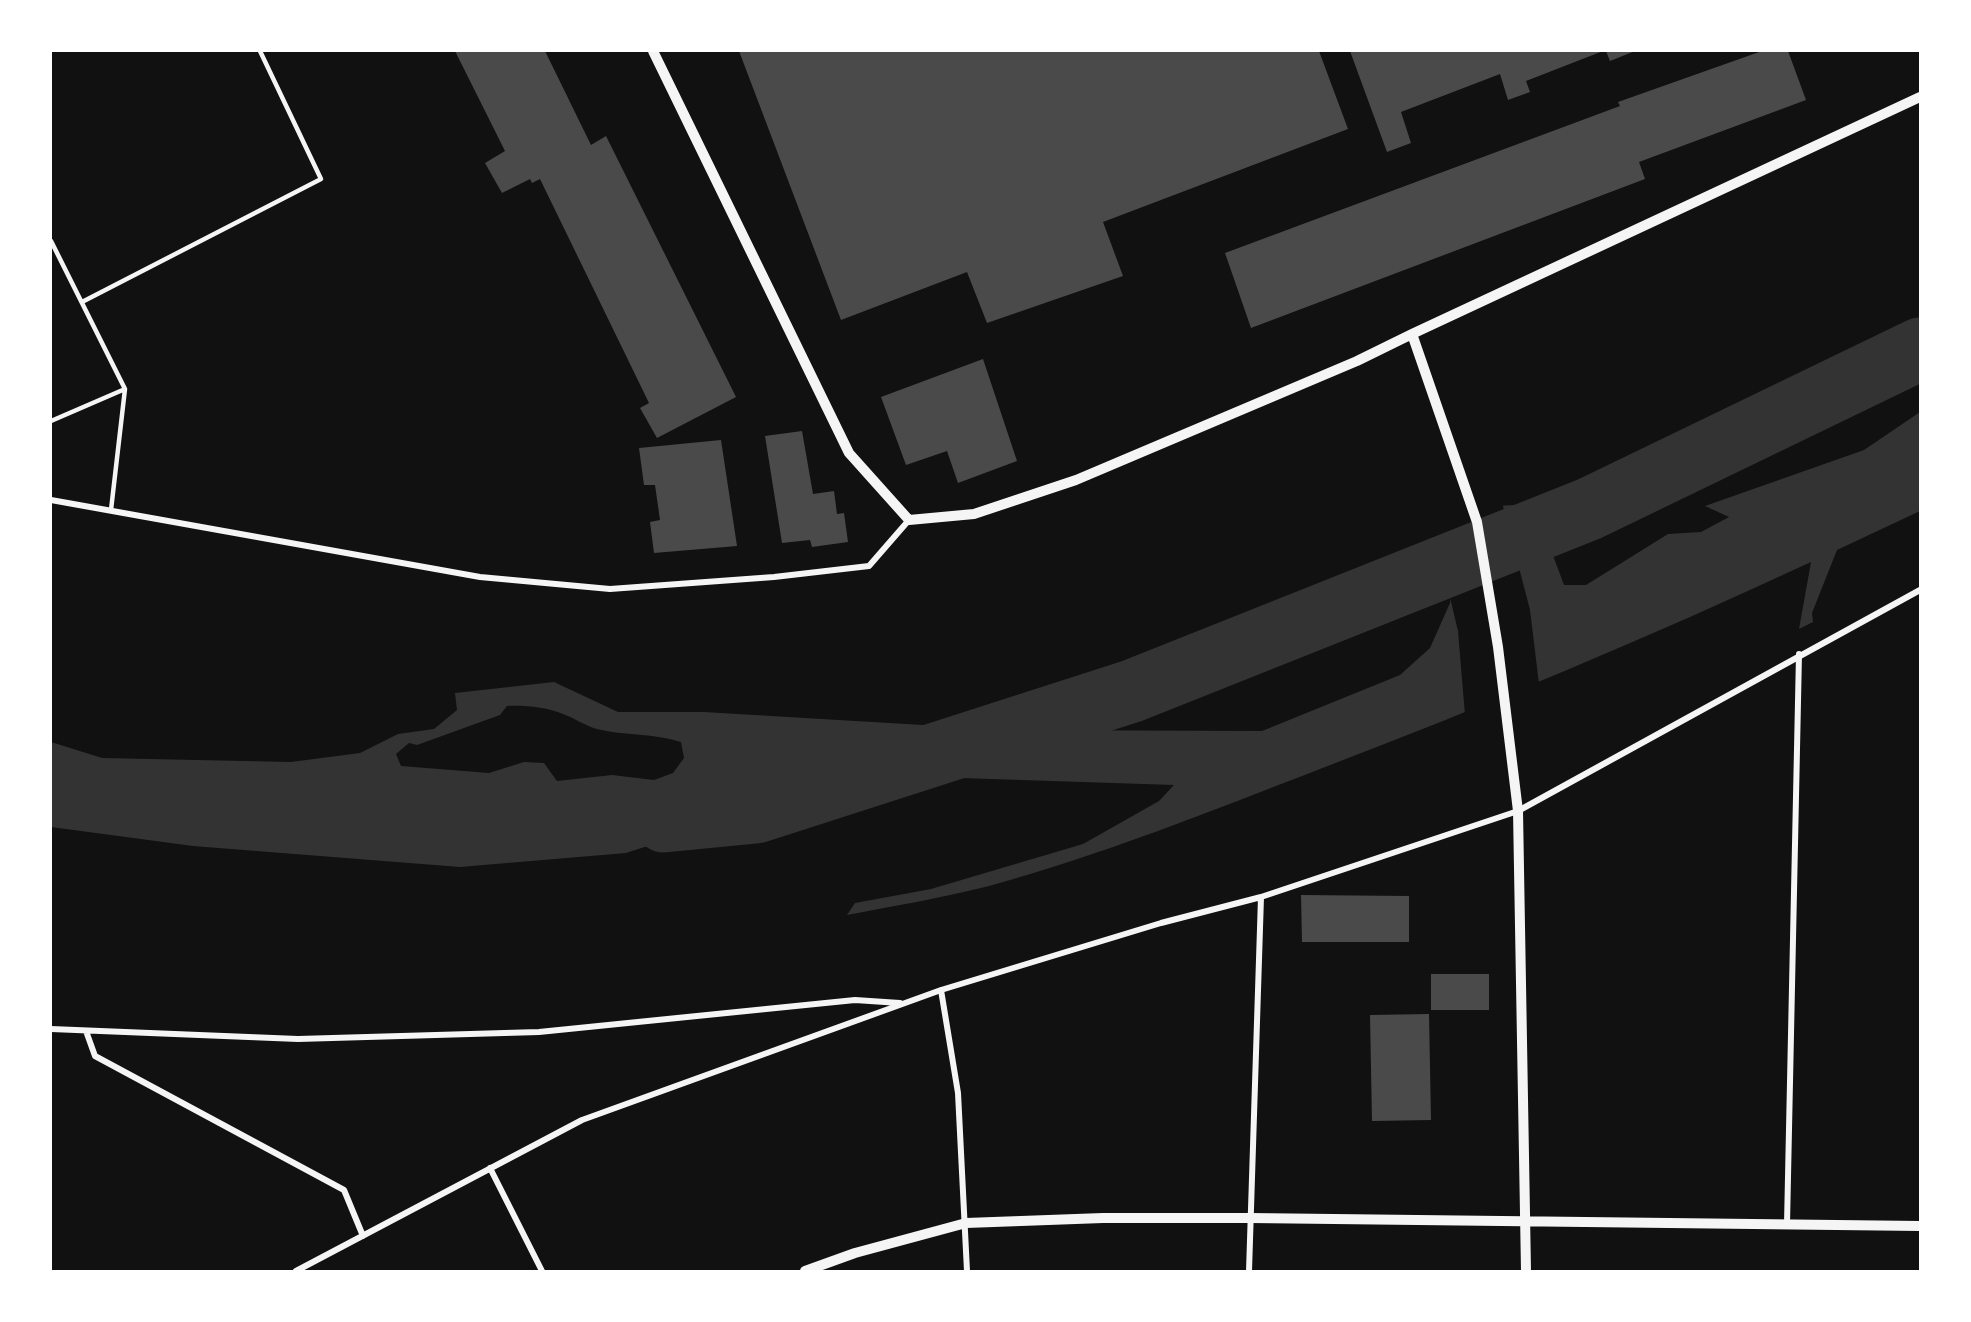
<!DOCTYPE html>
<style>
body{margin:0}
#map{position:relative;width:1971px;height:1322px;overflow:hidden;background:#111;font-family:"IBM Plex Sans",sans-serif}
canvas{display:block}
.frame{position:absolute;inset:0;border:52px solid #fff;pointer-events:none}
</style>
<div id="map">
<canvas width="1971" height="1322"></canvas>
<div class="frame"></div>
</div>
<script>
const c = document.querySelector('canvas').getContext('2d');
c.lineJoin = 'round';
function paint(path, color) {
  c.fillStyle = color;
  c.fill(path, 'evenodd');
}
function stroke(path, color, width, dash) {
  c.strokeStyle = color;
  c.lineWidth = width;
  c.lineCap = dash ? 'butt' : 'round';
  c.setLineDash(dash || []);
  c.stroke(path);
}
const water = new Path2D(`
 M1920 337V374L1840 394 1816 393 1765 397 1763 392Z
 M1920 412V511L1837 550 1812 613 1813 622 1799 629 1811 562C1650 637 1485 706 1320 769 1211 811 1102 855 989 886 942 898 894 906 847 915L855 903 931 889 1083 844 1159 801 1174 785 961 778 871 763 846 782 626 853 460 867 193 846 51 827V742L102 758 291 762 360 753 398 734 434 729 457 710 455 693 554 682 618 712H704L1007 730 1262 731 1400 675 1430 648 1450 603 1455 544 1476 507 1534 504 1564 585H1586L1668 534 1701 532 1729 517 1705 506 1864 450ZM507 706C524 705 547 707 563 714 574 718 586 726 597 729 625 736 654 733 681 742L684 758 673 773 654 780 612 775 557 781 544 763 524 762 489 773 401 766 396 754 409 743 417 745 500 715Z`);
const pier = new Path2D(`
 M1502 502 1530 610 1539 684 1465 715 1458 631 1448 589 1452 543 1458 520 1475 504Z`);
const river = new Path2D(`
 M664 821 756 812 1132 691 1589 509 1920 349`);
const building = new Path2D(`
 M455 51H545L591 145 606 136 736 397 657 438 640 408 649 403 540 179 532 183 530 179 502 193 485 163 505 151Z
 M739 51H1319L1348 129 1103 222 1123 276 987 323 967 272 841 320Z
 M1350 51H1603L1526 81 1530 92 1508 100 1500 74 1401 112 1411 143 1387 152Z
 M1606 51H1635L1610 61Z
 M1762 51H1788L1806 100 1639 162 1645 179 1251 328 1225 253 1620 106 1618 102Z
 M983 359 1017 461 958 483 947 451 906 465 881 397Z
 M802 431 813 494 834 491 837 514 844 513 848 542 812 547 810 540 782 543 765 436Z
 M721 440 737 546 654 553 650 522 660 520 655 485H644L639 448Z
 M1301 895 1409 896V942H1302Z
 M1431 974H1489V1010H1431Z
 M1429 1014 1431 1120 1372 1121 1370 1015Z`);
const service = new Path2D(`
 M51 241 125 389 111 510
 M82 302 321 179 260 51
 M51 421 125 389`);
const minor = new Path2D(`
 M51 500 480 577 610 589 774 577 869 566 909 520
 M941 990 958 1093 967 1271
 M51 1029 298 1039 539 1032 855 1000 900 1003
 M86 1031 95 1056 344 1190 363 1236
 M490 1168 542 1271
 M1787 1224 1799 654
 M296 1271 582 1120 941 990 1161 923 1261 897 1518 811 1920 590
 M1249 1271 1261 897`);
const tertiary = new Path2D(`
 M653 51 849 453 909 520 974 514 1076 480 1357 361 1412 334 1920 97
 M1412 334 1477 522 1498 647 1518 811 1526 1271
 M805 1271 855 1253 966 1223 1103 1218H1250L1920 1226`);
paint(water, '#333');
paint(pier, '#111');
stroke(river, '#333', 63);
paint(building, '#4a4a4a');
stroke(service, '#f5f5f5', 4.5);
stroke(minor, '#f5f5f5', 6);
stroke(tertiary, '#f5f5f5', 10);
</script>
